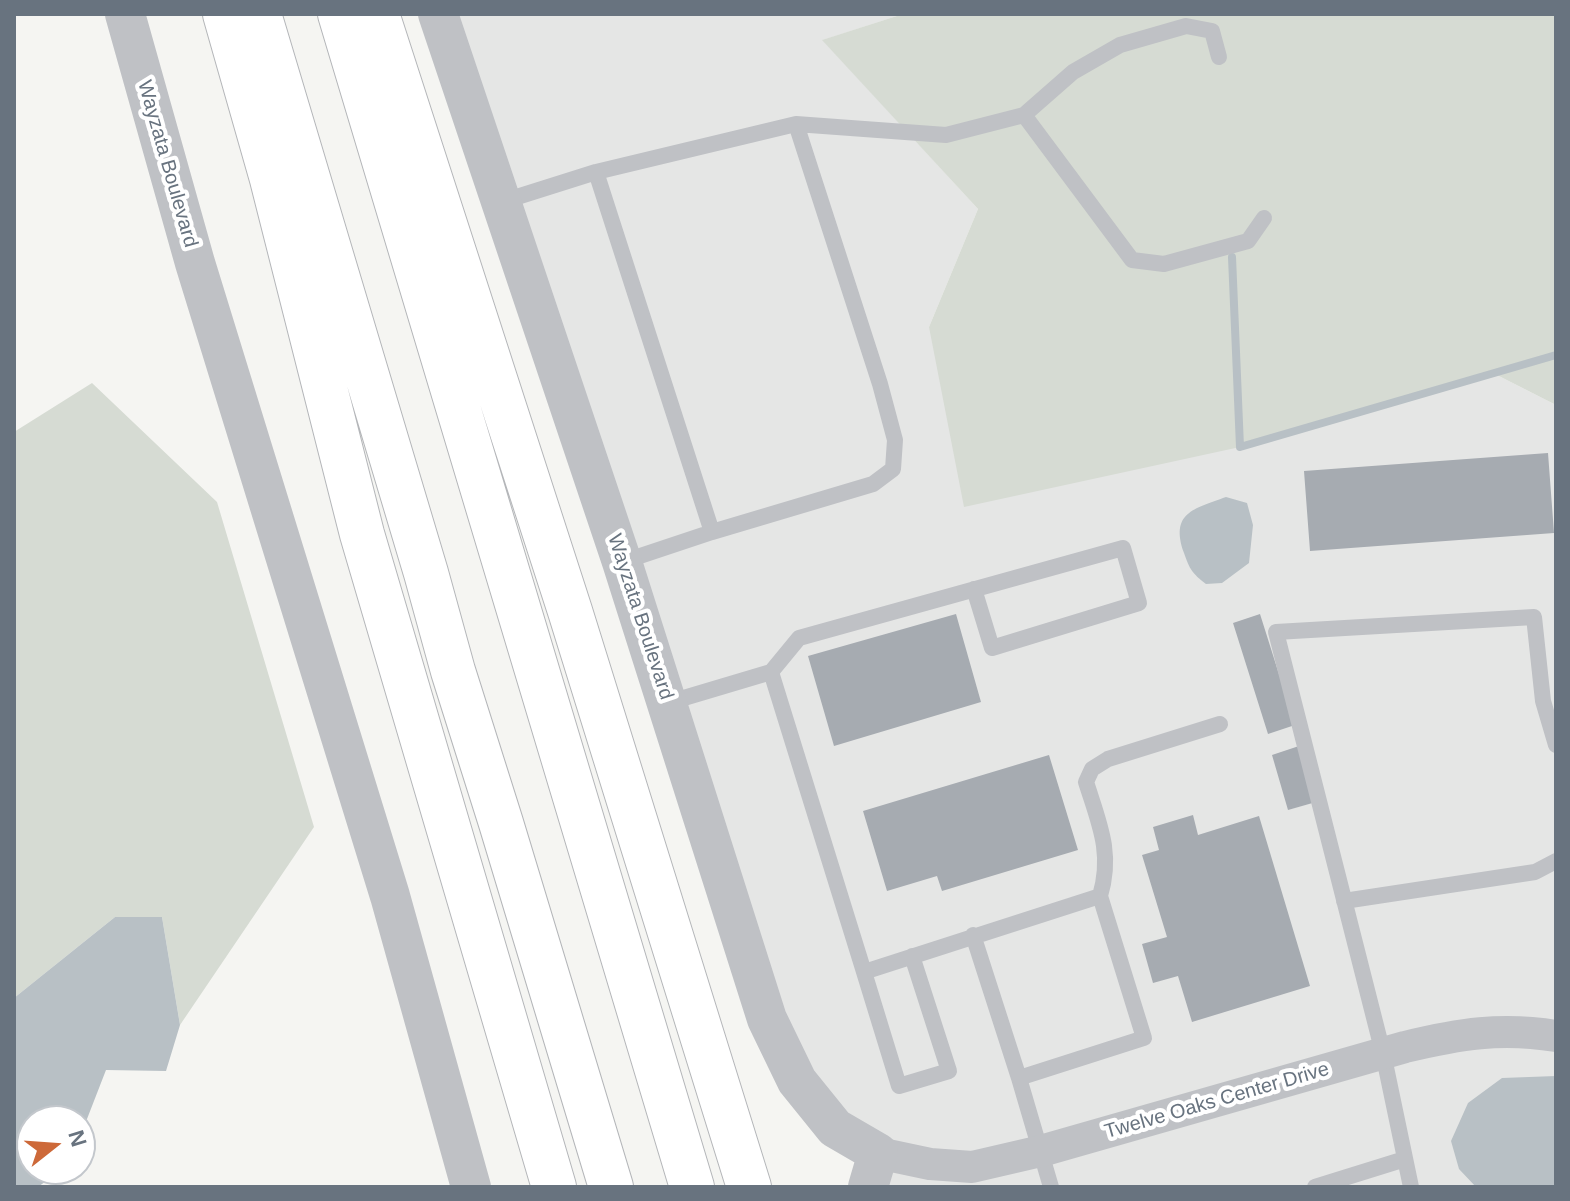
<!DOCTYPE html>
<style>
body{margin:0}
#map{position:relative;width:1570px;height:1201px;overflow:hidden;background:#f5f5f2;font-family:Helvetica,sans-serif}
canvas{display:block}
.frame{position:absolute;inset:0;border:16px solid #68737f;pointer-events:none}
.north{position:absolute;left:16px;top:1105px;width:80px;height:80px;box-sizing:border-box;background:#fff;border:2px solid #c3c7cc;border-radius:50%;rotate:73deg;font-size:22px;font-weight:700;line-height:32px;text-align:center;color:#68737f}
.north::after{content:'';display:block;margin:auto;width:28px;height:36px;background:#cd6939;clip-path:polygon(50% 0,100% 100%,50% 72%,0 100%)}
</style>
<div id="map">
<canvas width="1570" height="1201"></canvas>
<div class="frame"></div>
<div class="north">N</div>
</div>
<script>
const c = document.querySelector('canvas').getContext('2d');
c.lineJoin = 'round';
function paint(path, color) {
  c.fillStyle = color;
  c.fill(path, 'evenodd');
}
function stroke(path, color, width, dash) {
  c.strokeStyle = color;
  c.lineWidth = width;
  c.lineCap = dash ? 'butt' : 'round';
  c.setLineDash(dash || []);
  c.stroke(path);
}
function label(font, color, halo, rows, align = 'center') {
  c.font = font + ' Helvetica,sans-serif';
  c.lineWidth = 8;
  c.setLineDash([]);
  c.textBaseline = 'middle';
  c.strokeStyle = halo;
  c.fillStyle = color;
  for (const [text, x, y, turn = 0] of rows) {
    c.save();
    c.translate(x, y);
    c.rotate((+turn || 0) * Math.PI / 180);
    c.textAlign = isNaN(turn) ? turn : align;
    if (halo) c.strokeText(text, 0, 0);
    c.fillText(text, 0, 0);
    c.restore();
  }
}
const built = new Path2D(`
 M438 14H903L823 40 978 209 929 327 1240 447 1493 373 1556 405V1187H868L878 1153 797 1081Z`);
const green = new Path2D(`
 M903 14H1556V405L1493 373 1240 447 964 507 929 327 978 209 822 40Z
 M92 383 217 502 314 827 180 1025 162 917H115L14 998V432Z`);
const water = new Path2D(`
 M1226 497 1247 503 1253 525 1249 563 1222 583 1206 584C1192 573 1190 570 1184 553 1170 513 1193 509 1226 497Z
 M115 917H162L180 1025 166 1071 106 1070 80 1137V1121H32V1169H62L38 1187H14V998Z
 M1556 1076V1187H1476L1459 1169 1451 1141 1468 1103 1502 1078Z`);
const stream = new Path2D(`
 M1232 257 1240 447 1556 355`);
const building = new Path2D(`
 M1548 453 1554 533 1310 551 1304 471Z
 M956 614 981 702 834 746 808 656Z
 M1260 614 1295 725 1268 734 1233 623Z
 M1299 746 1316 802 1288 810 1272 755Z
 M1049 755 1078 850 942 891 937 876 887 891 863 811Z
 M1193 815 1198 835 1259 816 1310 986 1192 1022 1178 976 1153 983 1142 944 1167 937 1142 855 1159 850 1153 827Z`);
const service = new Path2D(`
 M1024 115 1132 260 1164 264 1248 241 1264 218
 M596 172 712 532 622 562
 M501 202 596 172 796 124 946 135 1024 115 1073 72 1120 45 1186 26 1212 31 1219 57
 M712 532 873 484 893 469 895 440 880 384 796 124
 M771 672 799 638 1123 548 1139 603 992 648 974 589
 M667 703 771 672 864 972 1100 896 1144 1038 1019 1078 1051 1187
 M1100 896C1113 853 1099 823 1086 782L1092 769 1108 759 1220 724
 M1344 901 1535 872 1556 861
 M973 935 1019 1078
 M864 972 899 1086 949 1071 912 956
 M1315 1187 1405 1159
 M1411 1187 1383 1053 1276 632 1534 617 1543 701 1556 745`);
const minor = new Path2D(`
 M878 1153 930 1164 972 1167 1041 1151 1405 1047C1459 1034 1501 1027 1556 1036`);
const tertiary = new Path2D(`
 M125 14 195 263 390 896 471 1187
 M438 14 622 562 767 1019 797 1081 835 1128 878 1153 868 1187`);
const motorway = new Path2D(`
 M225 14 272 179 362 534 554 1187
 M259 14 426 573 453 671 501 823 611 1187
 M340 14 692 1187
 M377 14 570 611 749 1187`);
const streetNames = [
 ["Wayzata Boulevard",167,164,74],
 ["Wayzata Boulevard",640,617,72],
 ["Twelve Oaks Center Drive",1217,1101,-16]
];
paint(built, '#e5e6e5');
paint(green, '#d6dbd3');
paint(water, '#b8c0c5');
stroke(stream, '#b8c0c5', 8);
paint(building, '#a6abb1');
stroke(motorway, '#b4b6b9', 46);
stroke(service, '#bfc1c5', 16);
stroke(minor, '#bfc1c5', 32);
stroke(tertiary, '#bfc1c5', 40);
stroke(motorway, '#fff', 44);
label('20px', '#68737f', '#fff', streetNames);
</script>
